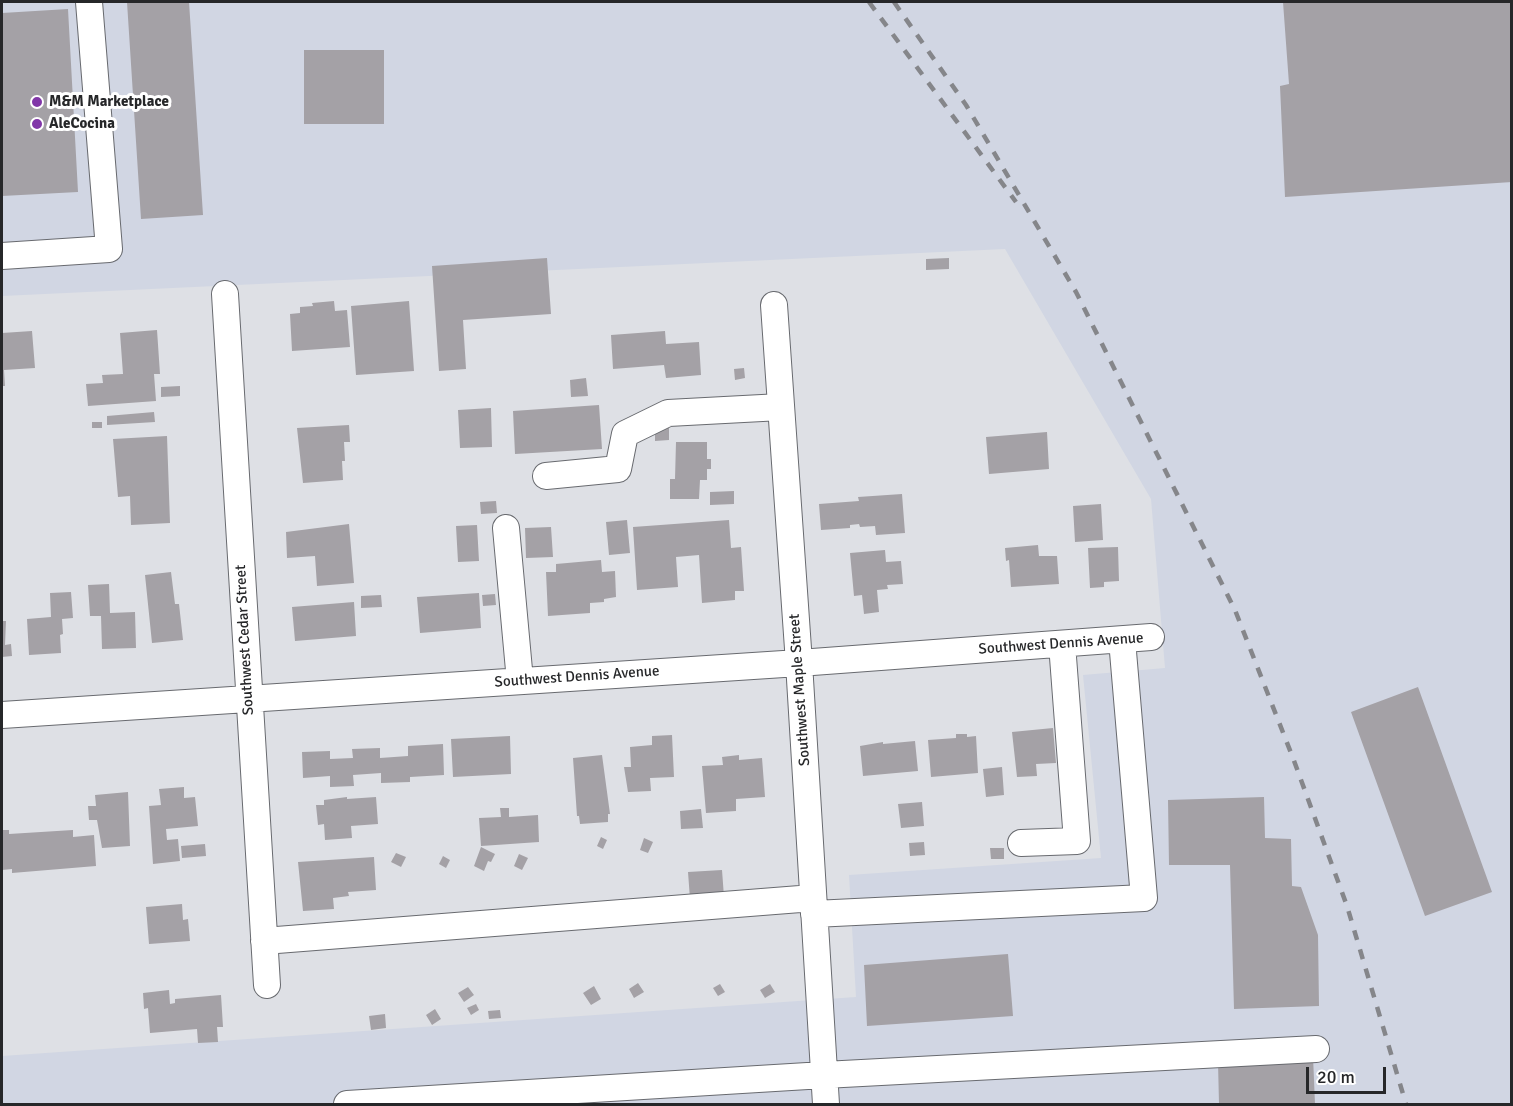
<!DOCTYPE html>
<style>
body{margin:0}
#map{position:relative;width:1513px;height:1106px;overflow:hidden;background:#dee0e5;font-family:Signika,sans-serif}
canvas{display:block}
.frame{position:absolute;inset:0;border:3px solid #262729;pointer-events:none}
.scale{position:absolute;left:1306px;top:1067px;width:80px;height:27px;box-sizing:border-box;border:3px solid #262729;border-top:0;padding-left:8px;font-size:18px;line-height:21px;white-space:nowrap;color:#262729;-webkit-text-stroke:4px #fff;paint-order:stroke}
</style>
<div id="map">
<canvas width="1513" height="1106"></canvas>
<div class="frame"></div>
<div class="scale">20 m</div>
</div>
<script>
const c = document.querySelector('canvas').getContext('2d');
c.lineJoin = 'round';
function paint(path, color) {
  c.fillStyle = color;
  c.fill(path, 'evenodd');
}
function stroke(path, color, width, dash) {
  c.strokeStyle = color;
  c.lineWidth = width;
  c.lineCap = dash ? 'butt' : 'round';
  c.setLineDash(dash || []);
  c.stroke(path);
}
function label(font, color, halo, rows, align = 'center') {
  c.font = font + ' Signika,sans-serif';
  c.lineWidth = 6;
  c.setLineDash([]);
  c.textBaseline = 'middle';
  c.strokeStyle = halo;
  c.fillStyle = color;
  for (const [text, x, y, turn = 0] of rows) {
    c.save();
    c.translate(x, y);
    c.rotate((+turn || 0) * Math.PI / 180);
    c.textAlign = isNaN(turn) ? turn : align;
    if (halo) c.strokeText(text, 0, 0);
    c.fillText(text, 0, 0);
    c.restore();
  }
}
const built = new Path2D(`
 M2 2H1511V1104H2V1056L856 997 849 875 1101 858 1083 675 1165 668 1151 499 1005 249 2 296Z`);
const building = new Path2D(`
 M127 2H189L203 215 141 219Z
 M1283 2H1512V182L1285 197 1280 86 1289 84Z
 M68 9 78 192 2 196V13Z
 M304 50H384V124H304Z
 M547 258 551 314 463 320 466 369 439 371 432 266Z
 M949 258V269L926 270V259Z
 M334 301 335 311 347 310 350 347 292 351 290 314 300 313V307L313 306 312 303Z
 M409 301 414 371 356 375 351 306Z
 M157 330 160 374H154L156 401 88 406 86 384 103 383 102 375 123 374 120 333Z
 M32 331 35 368 4 370 5 386H2V333Z
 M665 331 666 344 699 342 701 375 666 378 664 365 613 369 611 335Z
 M744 368 745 378 735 380 734 369Z
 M586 378 588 396 571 397 570 380Z
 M180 386V396L161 397V387Z
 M599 405 602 449 515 454 513 411Z
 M491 408 492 447 460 448 458 410Z
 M154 412 155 422 107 425V416Z
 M92 422H102V428H92Z
 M349 425 350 442H344L345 461H342L343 480 303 483 297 428Z
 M655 428H669V440L655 441Z
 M1047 432 1049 469 989 474 986 437Z
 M167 436 170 523 131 525 130 496 118 497 113 439Z
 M676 442H707V459H711V469H707V480H700L699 499H670V479H675Z
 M734 491V504L710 505V492Z
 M902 494 905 533 876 535 875 526 860 527 859 524 850 525V528L821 530 819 504 859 501 858 497Z
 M496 501 497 513 481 514 480 502Z
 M1101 504 1103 540 1075 542 1073 506Z
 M627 520 630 553 609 555 606 522Z
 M729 520 731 548 741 547 744 591H735V600L702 603 699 555 676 557 678 587 637 590 633 527Z
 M349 524 354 583 317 586 315 556 287 558 286 532Z
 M477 525 479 561 458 562 456 526Z
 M551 527 553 557 526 558 525 528Z
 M1038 545 1039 556H1057L1059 584 1011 587 1009 560 1006 561 1005 548Z
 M1118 547 1119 581 1104 582V587L1090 588 1088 548Z
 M885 550 886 562 901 561 903 584 887 585 888 589 877 590 879 612 864 614 862 595 854 596 850 553Z
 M601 560 602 572 615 571 616 597 604 599V602L590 603V613L548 616 546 572H556V564Z
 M171 572 175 604H179L183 640 152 643 145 575Z
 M109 584 110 613 135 612 136 648 102 649 101 616H90L88 585Z
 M71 592 73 618 62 619 63 634 60 635 61 653 29 655 27 619 51 617 50 593Z
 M479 593 481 628 420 633 417 597Z
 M495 594 496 605 483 606 482 595Z
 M381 595 382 607 361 608V596Z
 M354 602 356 636 295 641 292 607Z
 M2 621H6L5 645 11 644 12 656 2 657Z
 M1418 687 1492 892 1425 916 1351 712Z
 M1053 728 1056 763 1036 764 1037 776 1017 777 1012 732Z
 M956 734H967V737L976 736 978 773 931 777 928 740 956 738Z
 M672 735 674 777 650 778 651 791 628 792 624 767H631L630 747 652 745V736Z
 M510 736 511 774 453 777 451 739Z
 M915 741 918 771 863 776 860 746 883 742V744Z
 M443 744 444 775 410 777V782L381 783V773L353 775 354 786 330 787V776L303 778 302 752 330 751V759L353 758 352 749 380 748V758L408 756V746Z
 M602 755 610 814H608V822L580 824 579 816H577L573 758Z
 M739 755V760L762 758 765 797 736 799V811L706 813 702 766 723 765 722 757Z
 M1002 767 1004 795 986 797 983 769Z
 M184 787V798L195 797 198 826 166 829 167 840 178 839 180 861 153 864 149 806 161 805 159 789Z
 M128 792 130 846 102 848 97 820H89L88 806H96L95 795Z
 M347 797V799L376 797 378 824 351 826 352 838 325 840 324 824 318 825 316 805H324V800Z
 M1264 797 1265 838 1291 839 1292 886 1301 887 1318 935 1319 1006 1234 1009 1230 865H1169L1168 800Z
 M922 802 924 826 901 828 898 804Z
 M500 808H509V817L538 815 539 842 481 846 479 818 501 817Z
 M701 809 703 828 681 829 680 811Z
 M2 830H9V834L73 830V837L94 835 96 866 12 873V869L2 870Z
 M601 837 607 840 603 849 597 846Z
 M644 838 653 842 648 853 640 850Z
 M924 842 925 855 910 856 909 843Z
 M205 844 206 856 182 858 181 846Z
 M481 847 495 854 491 862 488 861 484 871 474 866Z
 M990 848H1004V859H991Z
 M396 853 406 857 401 867 391 862Z
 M519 854 528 858 522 870 514 866Z
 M443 856 450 860 446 868 439 864Z
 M374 857 376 890 348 892 349 896 333 898 334 909 303 911 298 862Z
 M722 870 724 897 690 899 688 872Z
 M182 904 183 920 188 919 190 941 149 944 146 907Z
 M1008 954 1013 1016 867 1026 864 965Z
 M638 983 644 992 634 998 629 989Z
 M720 984 725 992 718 996 713 988Z
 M770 984 775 992 765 998 760 990Z
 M594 986 601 999 591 1005 583 993Z
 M468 987 474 995 464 1002 458 993Z
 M169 990 170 1004 175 1003V999L221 995 223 1027H217L218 1042 198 1043 197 1029 150 1033 148 1008 144 1009 143 993Z
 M476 1004 479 1010 471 1015 467 1008Z
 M435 1009 441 1019 432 1025 426 1015Z
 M500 1010 501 1018 489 1019 488 1011Z
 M385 1014 386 1028 371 1030 369 1016Z
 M1313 1056 1315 1104H1219L1218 1062Z`);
const minor = new Path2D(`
 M2 256 109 249 89 2
 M225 294 267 985
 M774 305 799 663 826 1104
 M546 476 618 469 625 434 668 413 781 407
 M506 528 520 681
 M2 715 799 663 1151 637
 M1021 843 1077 841 1062 644
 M814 914 1144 898 1122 640
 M264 941 813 898
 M347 1104 824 1075 1316 1049`);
const rail = new Path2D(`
 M869 2 1016 202
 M894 2 966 105 1076 292 1235 610 1293 758 1347 906 1406 1104`);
const markers = [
 [37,102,6,"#8136a8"],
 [37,124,6,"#8136a8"]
];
const poiNames = [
 ["M&M Marketplace",49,102],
 ["AleCocina",49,124]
];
const streetNames = [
 ["Southwest Cedar Street",245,640,-93],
 ["Southwest Dennis Avenue",1061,644,-4],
 ["Southwest Dennis Avenue",577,677,-4],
 ["Southwest Maple Street",800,690,-94]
];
paint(built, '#d1d6e3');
paint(building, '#a4a1a6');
stroke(minor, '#686a6f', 28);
stroke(minor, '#fff', 26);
stroke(rail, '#85868a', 4.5, [10, 10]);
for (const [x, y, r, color] of markers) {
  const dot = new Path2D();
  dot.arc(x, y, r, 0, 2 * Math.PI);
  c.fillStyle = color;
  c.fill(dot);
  stroke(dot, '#fff', 2);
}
label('bold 15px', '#262729', '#fff', poiNames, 'left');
label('15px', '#262729', '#fff', streetNames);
</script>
